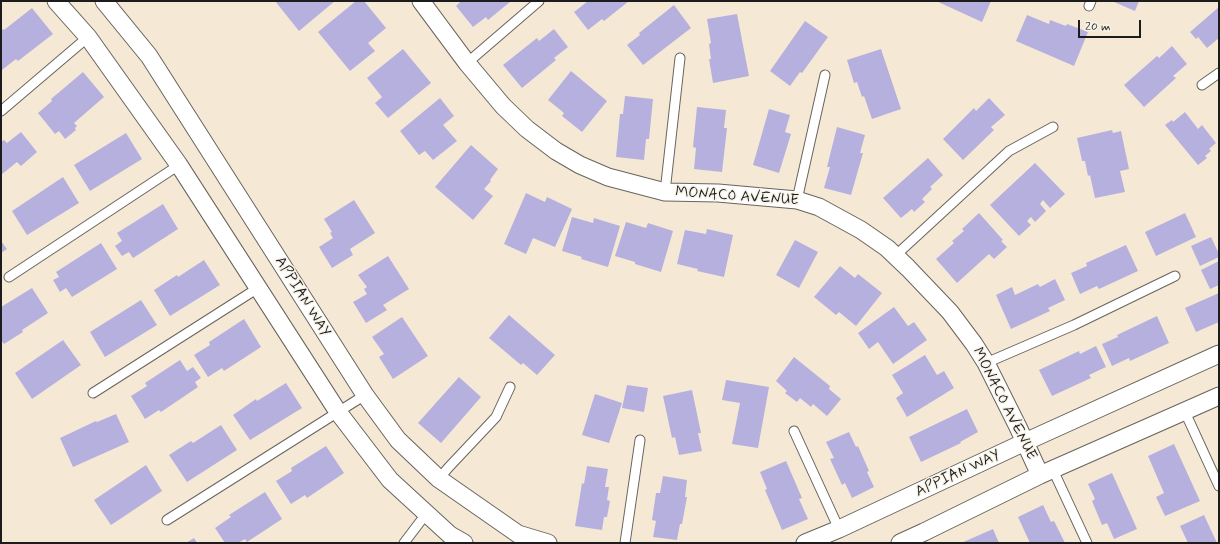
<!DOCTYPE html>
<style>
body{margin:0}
#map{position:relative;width:1220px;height:544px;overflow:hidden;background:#f5e9d5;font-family:Mynerve,sans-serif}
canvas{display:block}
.frame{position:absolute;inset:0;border:2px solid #1c1c1c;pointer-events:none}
.scale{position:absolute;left:1078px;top:20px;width:63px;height:18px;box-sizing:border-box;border:2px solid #1c1c1c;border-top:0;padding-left:5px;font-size:12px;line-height:14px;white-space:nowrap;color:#1c1c1c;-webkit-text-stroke:3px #f7f3e8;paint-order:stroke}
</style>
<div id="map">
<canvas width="1220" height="544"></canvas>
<div class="frame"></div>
<div class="scale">20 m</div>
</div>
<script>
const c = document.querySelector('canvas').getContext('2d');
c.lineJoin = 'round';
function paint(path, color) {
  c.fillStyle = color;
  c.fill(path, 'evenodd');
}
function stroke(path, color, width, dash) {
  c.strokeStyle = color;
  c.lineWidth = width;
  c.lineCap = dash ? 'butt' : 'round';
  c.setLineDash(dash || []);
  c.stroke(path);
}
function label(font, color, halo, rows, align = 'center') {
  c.font = font + ' Mynerve,sans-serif';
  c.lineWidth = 3;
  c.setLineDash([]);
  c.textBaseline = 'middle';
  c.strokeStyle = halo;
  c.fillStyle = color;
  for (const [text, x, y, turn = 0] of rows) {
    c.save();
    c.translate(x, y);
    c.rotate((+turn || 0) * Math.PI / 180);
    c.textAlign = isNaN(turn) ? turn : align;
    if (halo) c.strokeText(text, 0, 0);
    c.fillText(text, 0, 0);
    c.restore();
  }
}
const building = new Path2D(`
 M275 1H335L299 31Z
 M356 1H364L386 28 368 43 375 51 350 71 318 32Z
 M461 1H508L510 2 488 20 486 17 473 27 456 6Z
 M588 1H629L604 21 602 19 588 30 574 12Z
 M936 1H991L982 22Z
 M1114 1H1139L1135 11 1114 2Z
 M674 5 691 28 643 65 627 45 640 35 639 33Z
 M1219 7V38L1207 48 1198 37 1196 39 1190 32Z
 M32 8 53 34 18 61 16 59 2 70 1 69V31L3 29 4 30Z
 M737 14 749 76 713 83 709 59H711L709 44 711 43 707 19Z
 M1027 15 1049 24 1050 20 1066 26 1067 24 1088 32 1074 66 1016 41Z
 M805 21 828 37 802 73 800 72 790 86 770 71Z
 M554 29 568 47 554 58 556 60 522 88 503 65 537 38 539 41Z
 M1172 46 1187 64 1173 76 1176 78 1144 107 1124 85 1157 56 1159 58Z
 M403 49 431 83 388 118 375 103 382 97 367 78Z
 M881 49 901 109 872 119 864 96 862 97 857 82 854 83 847 60Z
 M571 71 607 101 582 132 562 116 564 113 548 100Z
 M83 72 104 97 74 123 77 126 75 128 76 130 65 139 59 131 55 134 38 113 52 101 51 99Z
 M625 96 653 99 649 139H646L644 160 616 157 620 114H623Z
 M440 98 454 116 443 125 457 141 433 160 425 151 419 155 400 131Z
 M989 98 1005 115 991 127 994 130 963 160 943 139 974 108 976 111Z
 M697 107 726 110 724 128H727L722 172 694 169 696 148 693 147Z
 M769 109 790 115 785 132 791 134 779 173 753 165Z
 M1185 112 1198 129 1202 125 1216 143 1209 149 1211 151 1205 156 1207 158 1198 165 1165 125 1172 120 1173 122Z
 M837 127 865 135 860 153H863L851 195 824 188 830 167H827Z
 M1112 130 1113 133 1121 131 1129 169 1120 171 1125 192 1095 198 1090 175 1088 176 1085 161H1082L1077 138Z
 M21 132 37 152 21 166 17 162 1 175V142L4 140 7 143Z
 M126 133 142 159 90 191 74 165Z
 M471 145 498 169 490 180 491 181 484 189 493 196 473 220 435 187Z
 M928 158 943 175 930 187 932 189 922 199 925 202 914 212 912 209 901 218 883 198Z
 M1035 163 1065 194 1050 208 1043 200 1040 204 1046 211 1035 222 1031 217 1027 221 1031 225 1019 236 990 205Z
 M63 177 79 203 27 235 12 211Z
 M526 193 545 202 547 197 572 209 555 247 533 238 526 254 504 244Z
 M354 200 375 233 350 249 353 255 332 268 319 247 333 238 330 233 332 232 324 219Z
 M163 204 178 229 133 258 129 252 122 256 115 246 122 241 117 233Z
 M979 213 1003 240 1001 241 1007 247 994 259 989 254 957 283 936 259 954 243 952 241 964 231 962 229Z
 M1185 213 1196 237 1156 256 1145 232Z
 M572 217 593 223 594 218 620 226 608 267 581 259 582 257 562 251Z
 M626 222 646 228 648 223 673 231 661 272 635 264V262L615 256Z
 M707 229 733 235 724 277 697 271 698 269 677 264 685 230 706 234Z
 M1211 237 1219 254V257L1200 266 1191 246Z
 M795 240 818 252 799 288 776 275Z
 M1 241 7 249 1 253Z
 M101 243 117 269 72 297 66 288 60 292 53 280 59 277 56 272Z
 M1126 245 1138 271 1099 289 1097 286 1080 294 1071 273 1087 266 1086 263Z
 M388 256 409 289 383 305 387 310 366 323 353 302 367 294 364 289 367 287 358 275Z
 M204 260 220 285 170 316 154 290 177 275 178 277Z
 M1219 261V285L1210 289 1201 270Z
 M840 266 855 278 858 274 882 293 856 326 839 312 836 315 814 297Z
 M1055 279 1065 300 1048 308 1050 311 1011 329 996 295 1012 287 1015 295 1038 284 1040 287Z
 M32 288 48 313 22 330 23 332 4 344 1 340V307Z
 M1219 293V322L1196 332 1185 308Z
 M141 300 157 325 105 357 90 332Z
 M894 307 908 326 914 322 927 340 893 364 878 342 869 349 858 333Z
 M509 315 555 355 537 375 523 363 521 365 489 338Z
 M1157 316 1169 343 1130 361 1129 358 1112 366 1102 344 1118 337 1117 335Z
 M402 317 428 356 393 379 379 357 384 354 372 337Z
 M244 319 261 347 224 371 222 368 208 377 194 355 210 345 209 342Z
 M63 340 81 365 32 399 15 373Z
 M1096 346 1106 367 1089 375 1091 378 1052 396 1039 370 1079 351 1080 354Z
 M925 355 937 375 944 371 954 388 907 417 896 398 903 393 892 375Z
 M794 357 830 386 829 389 841 399 827 416 813 404 811 407 800 398 797 402 785 393 787 391 776 381Z
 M180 360 187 371 193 367 201 378 195 382 198 387 161 412 159 410 145 419 131 396 147 386 145 383Z
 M459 377 481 397 441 443 418 423Z
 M726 380 769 387 758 448 732 444 740 403 722 400Z
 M286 383 302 408 250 440 233 415 256 399 257 401Z
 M627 385 648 388 644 412 622 408Z
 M692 390 701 433H698L702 451 679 455 675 437 672 438 663 396Z
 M595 394 622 403 609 443 582 435Z
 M967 409 978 432 960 442 961 443 921 462 909 437Z
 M116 414 129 442 73 467 60 438 96 421 97 422Z
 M221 425 237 450 187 482 169 455 191 441 193 443Z
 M849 432 856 447 858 446 869 471 867 472 874 487 852 498 845 483 842 485 830 459 834 458 826 442Z
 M1174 444 1200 501 1165 516 1156 497 1164 493 1148 456Z
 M326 446 344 473 307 498 305 495 291 504 276 481 292 471 291 468Z
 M786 461 802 498 799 499 808 519 782 530 765 490 767 489 760 472Z
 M146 465 162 491 111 525 94 500Z
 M587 466 608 469 605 487H609L607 500 610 501 607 517H604L602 530 575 526 582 483 584 484Z
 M1112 473 1137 529 1114 539 1107 523 1102 525 1092 501 1095 499 1088 484Z
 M663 476 687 480 685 497H687L682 524H680L677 540 653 537 656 521 652 520 656 493H660Z
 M265 492 282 519 247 542 245 539 238 543H225L215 528 231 517 229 515Z
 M1043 505 1051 522 1054 521 1065 543H1030L1018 517Z
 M1204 515 1217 543H1188L1180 526Z
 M993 529 999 543H961Z
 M194 538 197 543H186Z`);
const service = new Path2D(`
 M1089 6 1091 1
 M467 63 539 1
 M1202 85 1219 73
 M1 111 88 37
 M665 192 680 58
 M797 200 825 75
 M895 256 1009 151 1053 127
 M9 277 179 165
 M986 363 1074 325 1175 276
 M93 393 258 288
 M1185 412 1219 486
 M794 431 839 529
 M1053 470 1087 543
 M439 479 448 468 496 417 510 387
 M167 520 365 395
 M404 543 426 514
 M625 543 640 440`);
const minor = new Path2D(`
 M56 1 88 37 179 165 338 412 390 480 450 535 464 543
 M104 1 149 56 365 395 398 440 439 479 518 534 548 543
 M421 1 467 63 503 106 527 129 556 151 580 165 608 177 665 192 718 193 797 200 819 207 861 230 887 248 908 268 950 312 974 344 986 363 1018 427 1040 475
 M805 543 839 529 1025 442 1219 354
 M900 543 924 532 1040 475 1219 396`);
const streetNames = [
 ["MONACO AVENUE",737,197,4],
 ["APPIAN WAY",302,297,58],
 ["MONACO AVENUE",1004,404,63],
 ["APPIAN WAY",958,474,-25]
];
paint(building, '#b6b0de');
stroke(service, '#68645d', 11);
stroke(minor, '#68645d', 19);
stroke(service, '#fff', 9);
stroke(minor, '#fff', 17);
label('15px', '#1c1c1c', '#f7f3e8', streetNames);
</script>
